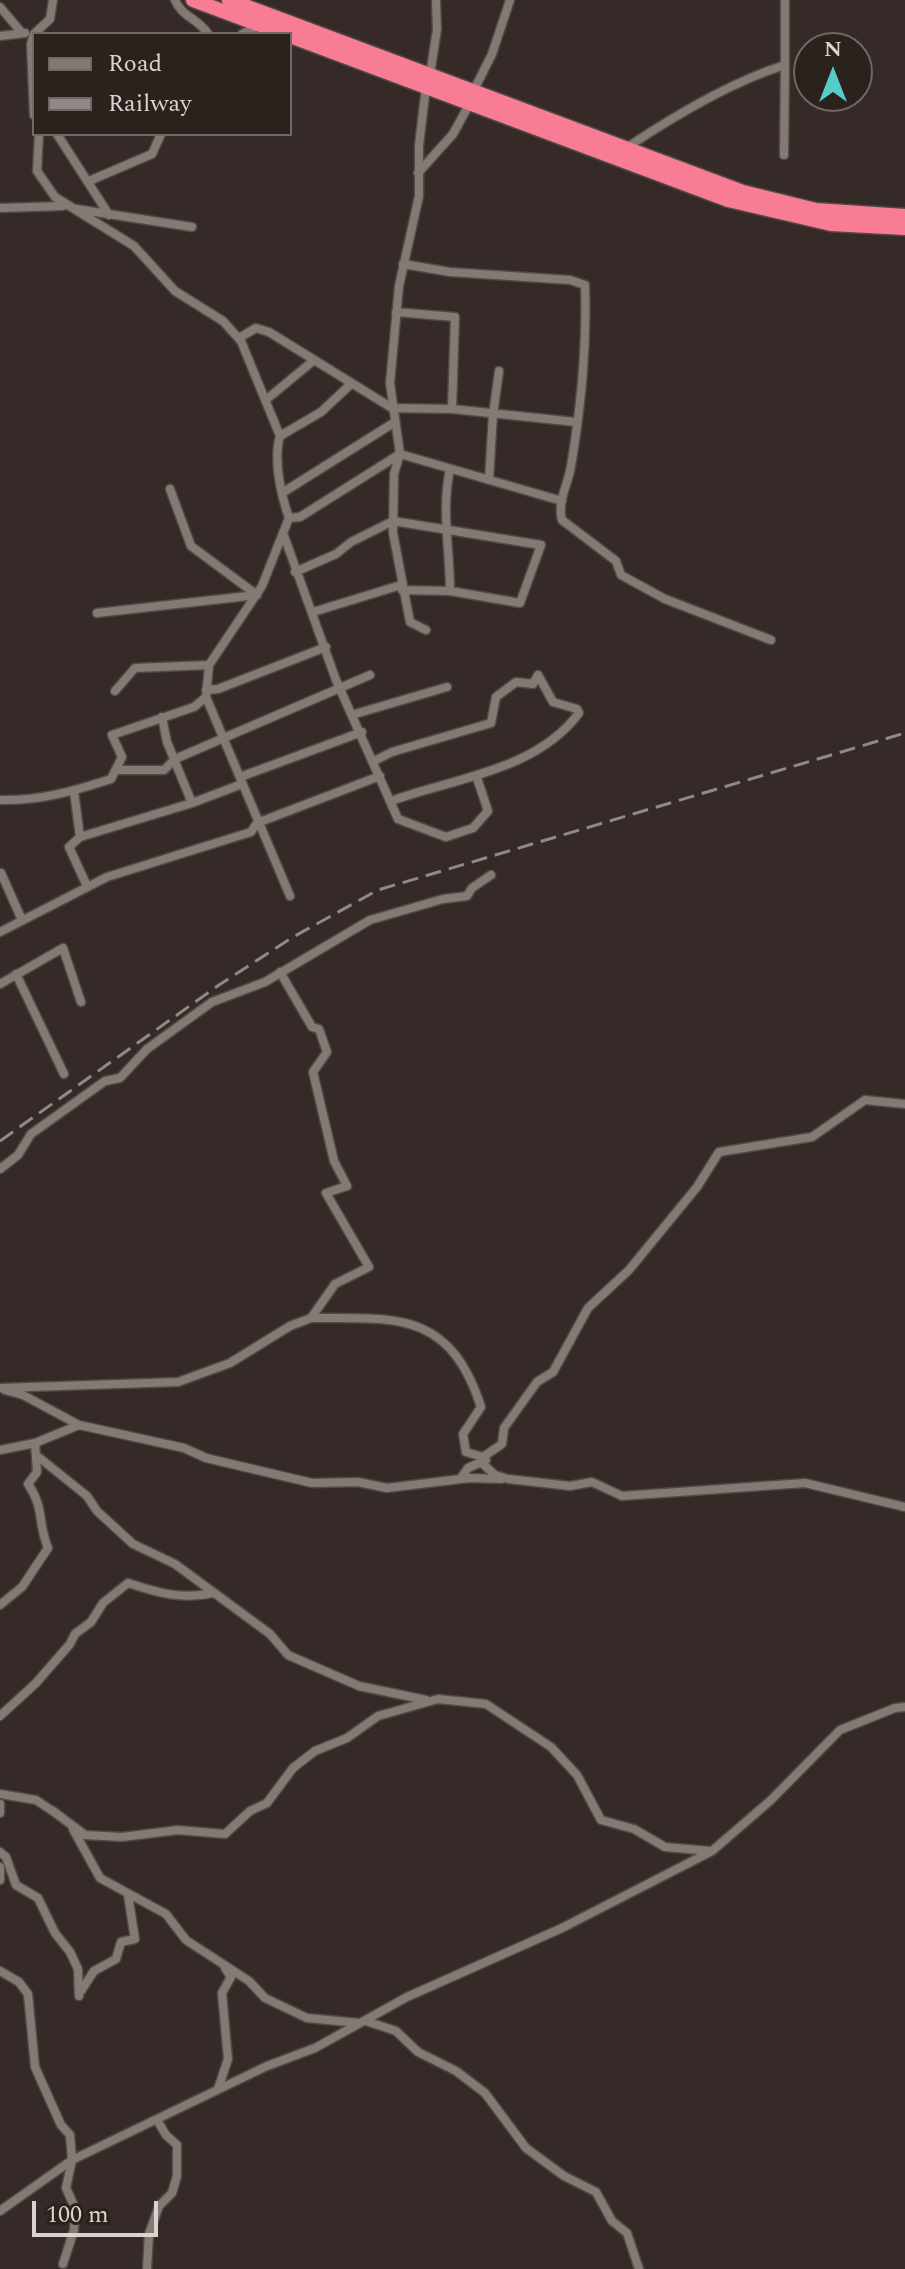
<!DOCTYPE html>
<style>
body{margin:0}
#map{position:relative;width:905px;height:2269px;overflow:hidden;background:#352a27;font-family:Spectral,serif}
canvas{display:block}
.legend{position:absolute;left:32px;top:32px;width:260px;height:104px;box-sizing:border-box;background:#2b211d;border:2px solid #716865;margin:0;padding:10px 14px;list-style:none;font-size:24px;color:#dad3d0}
.legend li{display:flex;align-items:center;gap:16px;height:40px}
.legend b{width:40px;border:2px solid #716865}
.north{position:absolute;left:793px;top:32px;width:80px;height:80px;box-sizing:border-box;background:#2b211d;border:2px solid #716865;border-radius:50%;rotate:0deg;font-size:22px;font-weight:700;line-height:32px;text-align:center;color:#dad3d0}
.north::after{content:'';display:block;margin:auto;width:28px;height:36px;background:#54cdc8;clip-path:polygon(50% 0,100% 100%,50% 72%,0 100%)}
.scale{position:absolute;left:32px;top:2201px;width:126px;height:36px;box-sizing:border-box;border:4px solid #dad3d0;border-top:0;padding-left:10px;font-size:24px;line-height:28px;white-space:nowrap;color:#dad3d0;-webkit-text-stroke:6px #2b211d;paint-order:stroke}
</style>
<div id="map">
<canvas width="905" height="2269"></canvas>
<ul class="legend">
<li><b style="height:10px;background:#857974"></b>Road</li>
<li><b style="height:10px;background:#928986"></b>Railway</li>
</ul>
<div class="north">N</div>
<div class="scale">100 m</div>
</div>
<script>
const c = document.querySelector('canvas').getContext('2d');
c.lineJoin = 'round';
function stroke(path, color, width, dash) {
  c.strokeStyle = color;
  c.lineWidth = width;
  c.lineCap = dash ? 'butt' : 'round';
  c.setLineDash(dash || []);
  c.stroke(path);
}
const street = new Path2D(`
 M175 0C182 17 199 19 208 34
 M0 7 22 33
 M34 34 31 44 34 115
 M34 34 50 19 53 0
 M242 34 260 25
 M0 36 25 33
 M430 75 437 29 436 0
 M426 87 419 145V196L399 286 390 383 400 454 394 474 393 533 410 622 426 630
 M473 92 492 54 510 0
 M39 134 37 171 55 197 134 246 175 291 223 321 241 341 280 436C273 460 281 495 289 518L262 586 209 665 206 697 290 896
 M57 134 109 215
 M626 148C671 118 733 81 785 65V0
 M784 155 785 65
 M418 173 453 134 470 103
 M89 181 152 154 161 134
 M0 208 63 206
 M76 209 192 227
 M403 264 450 272 570 280 585 285C587 345 581 407 571 466 568 485 557 501 562 520L616 561 621 575 665 599 771 640
 M396 312 455 317 452 409
 M239 338 256 328 269 332 392 408 452 409 576 422
 M267 399 313 361
 M493 415 499 371
 M280 436 321 412 351 384
 M489 480 493 414
 M282 493 395 422
 M289 518 300 517 400 454 562 501
 M283 533 336 680 398 819 446 837 473 828 488 811 476 775
 M295 572 336 554 351 542 393 521 541 545 520 603 450 591
 M402 590 450 591C450 549 441 511 450 469
 M313 612 401 585
 M97 613 257 595 191 546 170 489
 M206 690 218 689 326 647
 M115 691 135 668 209 665
 M355 714 447 687
 M162 717 167 742 192 803
 M374 761 392 752 491 723 496 697 516 682 533 684 538 675 553 702 577 709 579 713C536 771 454 778 391 801
 M117 770H164L175 759 370 675
 M240 777 362 732
 M74 792 80 837 69 847 87 886
 M0 800C40 801 74 791 111 779L122 757 112 735 194 707 206 697
 M80 837 192 803 242 784
 M1 873 22 920
 M0 932 107 877 251 832 257 823 380 776
 M16 974 64 1074
 M0 984 63 948 81 1002
 M0 1169 18 1155 31 1134 105 1081 120 1078 147 1049 212 1002 265 982 370 920 443 899 467 896 472 888 491 875
 M311 1318C397 1318 450 1311 481 1407L463 1434 466 1452 483 1457V1464L495 1475 508 1479 570 1486 592 1482 622 1496 805 1483 905 1507
 M0 1388 178 1382 230 1363 290 1326 311 1318 335 1284 369 1267 326 1193 347 1186 334 1161 313 1072 327 1052 319 1029 312 1027 280 972
 M5 1390 23 1395 79 1425 184 1448 206 1458 312 1483 358 1482 387 1488 469 1478 501 1479
 M0 1450 35 1443 79 1425
 M36 1455 87 1496 97 1511 133 1544 175 1564 270 1634 288 1655 359 1686 426 1700
 M483 1457 502 1444 504 1428 537 1382 553 1372 588 1308 629 1270 697 1187 719 1152 812 1137 865 1100 905 1104
 M460 1479 468 1468 486 1460
 M0 1605 22 1587 48 1548C37 1521 45 1509 28 1484L37 1472 35 1443
 M0 1716 36 1683 70 1644 75 1634 91 1622 103 1603 128 1583C158 1593 183 1600 213 1593
 M0 1794 36 1800 57 1814
 M0 1804V1813
 M53 1811 85 1835 122 1837 178 1830 225 1834 250 1811 267 1803 293 1768 315 1751 347 1738 378 1716 438 1699 486 1704 551 1747 577 1775 601 1820 634 1829 665 1847 710 1851
 M73 1829 100 1878 166 1914 186 1940 249 1981 265 1998 307 2018 359 2023
 M0 1852 6 1857 16 1885 38 1898 55 1933 70 1952 78 1969 79 1996
 M0 1867V1880
 M0 1971 19 1982 28 1994 35 2067 61 2125 70 2135 72 2160 66 2188 75 2208 74 2230 63 2264
 M81 1991 94 1971 116 1959 121 1942 135 1939 128 1895
 M366 2021 396 2031 418 2052 456 2071 485 2093 526 2148 564 2176 596 2192 612 2221 627 2233 639 2269
 M218 2089 228 2059 222 1993 231 1977 225 1968
 M0 2211 72 2160 267 2066 315 2048 407 1997 562 1928 712 1851 771 1800 840 1730 895 1708 905 1707
 M147 2269 149 2234 159 2206 172 2193 177 2176V2145L166 2135 157 2120`);
const highway = new Path2D(`
 M193 0 284 34
 M229 0 743 192 816 210 905 216
 M290 36 728 200 831 224 905 228`);
const rail = new Path2D(`
 M0 1141 219 985 293 937 378 890 905 733`);
stroke(street, '#514946', 11);
stroke(highway, '#514946', 17);
stroke(street, '#857974', 8);
stroke(highway, '#f87c94', 14);
stroke(rail, '#928986', 3, [16, 8]);
</script>
